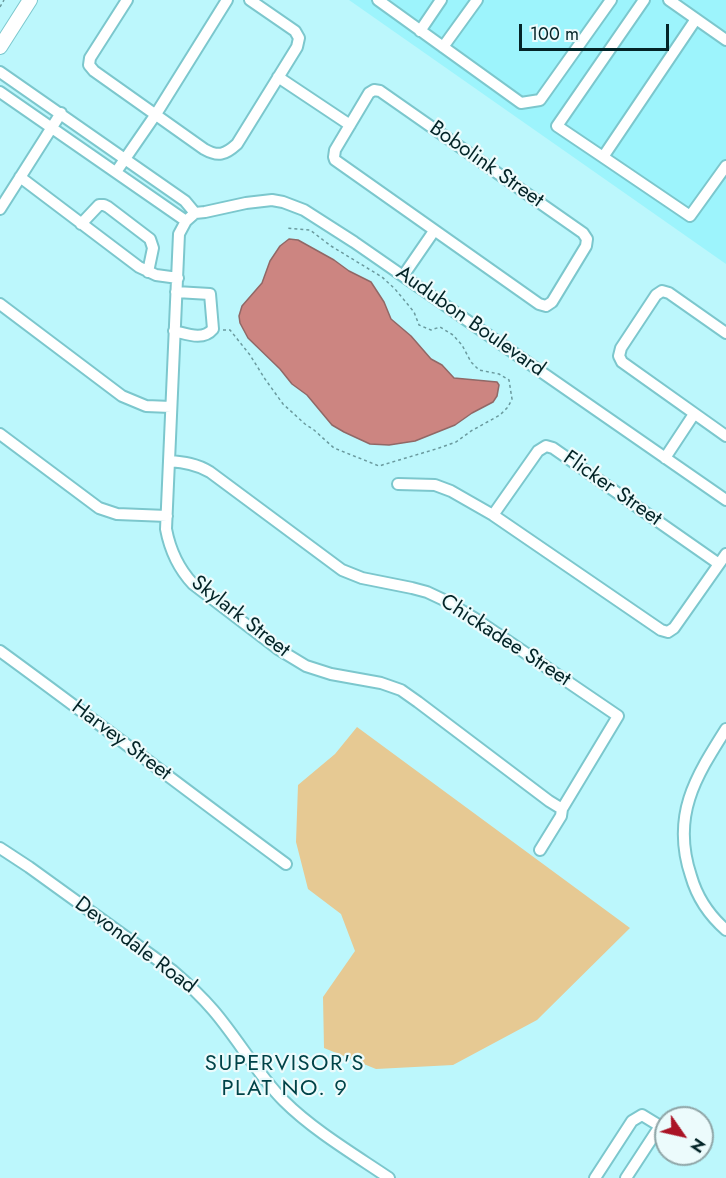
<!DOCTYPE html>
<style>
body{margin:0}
#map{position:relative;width:726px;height:1178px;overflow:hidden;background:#bcf7fc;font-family:Jost,sans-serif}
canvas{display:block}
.north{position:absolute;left:654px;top:1106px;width:60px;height:60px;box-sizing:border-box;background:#ecfbfc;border:2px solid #8fa5a7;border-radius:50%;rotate:124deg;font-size:16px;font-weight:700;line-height:24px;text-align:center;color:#032427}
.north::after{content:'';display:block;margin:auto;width:21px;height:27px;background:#aa1426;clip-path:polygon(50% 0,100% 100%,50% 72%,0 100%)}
.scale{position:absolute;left:519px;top:24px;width:150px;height:27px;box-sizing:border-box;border:3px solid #032427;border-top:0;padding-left:8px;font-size:18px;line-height:21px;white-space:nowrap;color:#032427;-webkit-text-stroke:4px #ecfbfc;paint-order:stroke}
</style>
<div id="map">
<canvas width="726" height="1178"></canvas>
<div class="north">N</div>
<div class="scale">100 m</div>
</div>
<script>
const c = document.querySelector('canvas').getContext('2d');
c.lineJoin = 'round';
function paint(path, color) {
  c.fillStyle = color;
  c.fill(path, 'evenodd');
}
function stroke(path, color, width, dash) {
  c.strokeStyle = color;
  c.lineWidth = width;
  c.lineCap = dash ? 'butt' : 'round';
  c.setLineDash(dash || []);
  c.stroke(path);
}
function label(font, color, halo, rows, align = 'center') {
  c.font = font + ' Jost,sans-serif';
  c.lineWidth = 4.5;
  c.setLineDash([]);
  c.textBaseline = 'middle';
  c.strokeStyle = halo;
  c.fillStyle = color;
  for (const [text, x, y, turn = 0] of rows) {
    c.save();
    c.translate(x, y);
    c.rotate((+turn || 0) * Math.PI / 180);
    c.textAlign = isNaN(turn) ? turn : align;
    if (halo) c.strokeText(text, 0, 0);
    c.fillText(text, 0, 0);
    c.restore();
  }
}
const built = new Path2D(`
 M349 0H726V264Z`);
const green = new Path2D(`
 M357 727 630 928 537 1020 453 1065 376 1069 324 1048 323 997 355 951 341 914 308 889 296 842 298 785 335 754Z`);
const water = new Path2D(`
 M289 239 298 240 334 260 349 271 371 282 384 302 391 319 411 336 431 359 442 365 454 378 497 382 499 385 497 396 493 402 472 413 455 425 415 441 389 445 370 444 344 432 332 425 307 395 292 384 280 369 248 338 240 323 239 316 242 306 262 283 270 261 280 246Z`);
const path = new Path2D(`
 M0 7 4 0
 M223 330H230L250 355 265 379 283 404 305 424 314 430 334 448 379 466 436 449 456 442 471 431 500 415 508 407 512 399 509 380 499 374 479 370 471 362 462 345 453 335 440 327 431 330 419 325 414 312 395 289 382 277 331 246 310 230 286 228`);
const minor = new Path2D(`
 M127 0 90 58 89 65 94 71 204 149C218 157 225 155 237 144L297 47 299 38 295 31 250 0
 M378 0 521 103 540 100 611 0
 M669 0 726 40
 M696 19 603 157 690 216 726 166
 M420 31 441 0
 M443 47 477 0
 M0 72 185 201 195 213
 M278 77 350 125
 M374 90 380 91 583 233 587 239 586 246 552 302 546 306 539 304 335 160 334 157 335 150 369 93Z
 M0 92 186 221
 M603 157 557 126 644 0
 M116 172 156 114 227 0
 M20 177 139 267 156 275 178 278
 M0 209 61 113
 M81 224 99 205H104L108 207 150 239 153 248 148 272
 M403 276 434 231
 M0 304 122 396 146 406 171 407
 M174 331C187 334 203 341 213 329L210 294 176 292
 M726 333 669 293 662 291 656 295 621 348 619 356 622 362 726 436
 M0 434 99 508 117 514 167 516
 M665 458 694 414
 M169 461C184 462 197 464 210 472L342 570 362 578 412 588 427 592 444 600 474 618 618 716 562 809 561 816 540 850
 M398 484 435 485 451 491 493 515 661 630 668 632 674 628 726 554
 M493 515 538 451 546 446 553 448 719 564
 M0 651C96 721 190 793 286 864
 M726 729C695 778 671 816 691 876 697 897 710 916 726 930
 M562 809 549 801 418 702 401 690 381 683 331 674 306 666 278 649 193 584C178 568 170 550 166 529L179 234 186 221 195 213 205 212 246 203 272 200 283 202 304 210 354 242 726 500
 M0 848 29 867 173 971C187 983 201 996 213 1010 238 1039 257 1074 284 1101 313 1130 355 1155 389 1178
 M595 1178 632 1121 642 1115 660 1126 626 1178`);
const major = new Path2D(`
 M0 47 30 0`);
const streetNames = [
 ["Bobolink Street",486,165,35],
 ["Audubon Boulevard",470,322,35],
 ["Flicker Street",612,489,35],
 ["Skylark Street",240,617,38],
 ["Chickadee Street",505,641,33],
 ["Harvey Street",121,741,37],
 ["Devondale Road",135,946,37]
];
const neighbourhoodNames = [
 ["SUPERVISOR'S",285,1065],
 ["PLAT NO. 9",285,1090]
];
paint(built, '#9df4fc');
paint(green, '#e6c993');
paint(water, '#cc8581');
stroke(water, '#906866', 1.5);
stroke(minor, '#7cc7cd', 14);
stroke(major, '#7cc7cd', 16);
stroke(path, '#6a9a9e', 1.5, [3, 3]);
stroke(minor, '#fff', 10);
stroke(major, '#fff', 14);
label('21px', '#032427', '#ecfbfc', streetNames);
c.letterSpacing = '1.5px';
label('22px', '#004348', '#ecfbfc', neighbourhoodNames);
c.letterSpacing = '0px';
</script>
